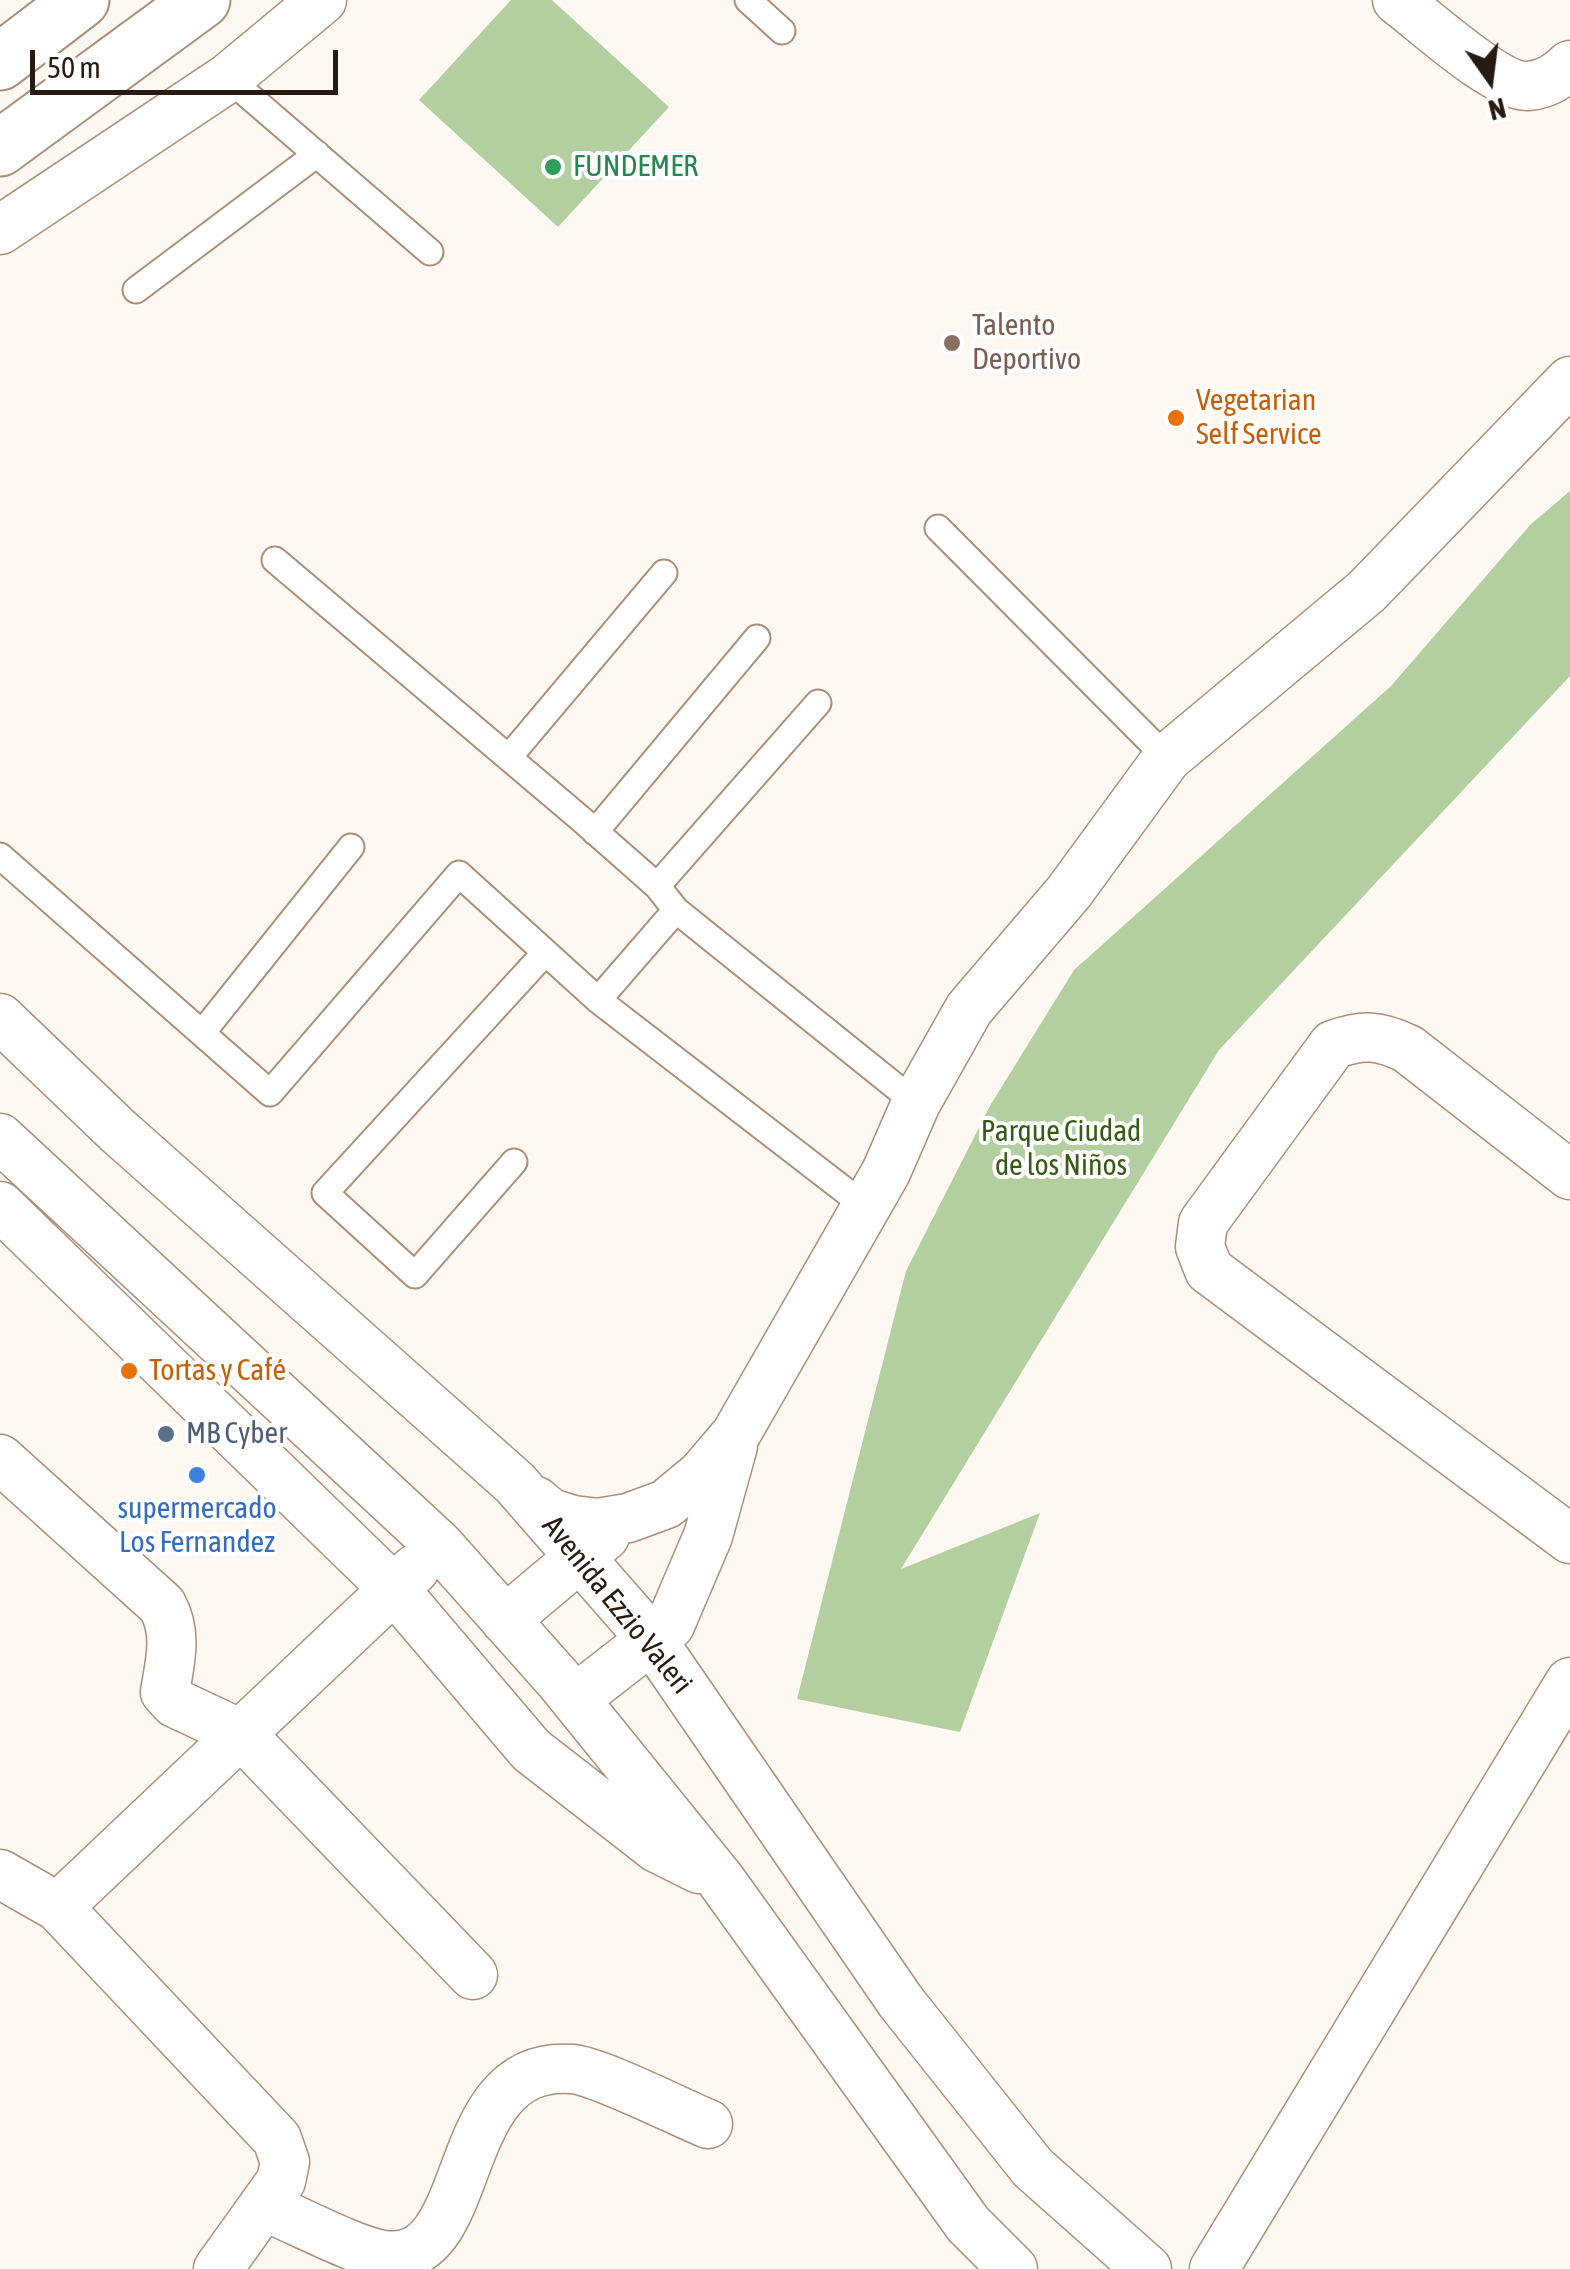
<!DOCTYPE html>
<meta charset="utf-8">
<style>
body{margin:0}
#map{position:relative;width:1570px;height:2269px;overflow:hidden;background:#fef8f3;font-family:"Asap Condensed",sans-serif}
canvas{display:block}
.north{position:absolute;left:1440px;top:30px;width:100px;height:100px;-webkit-text-stroke:8px #fff;paint-order:stroke;rotate:166deg;font-size:28px;font-weight:700;line-height:40px;text-align:center;color:#261b12}
.north::after{content:'';display:block;margin:auto;width:35px;height:45px;background:#261b12;clip-path:polygon(50% 0,100% 100%,50% 72%,0 100%)}
.scale{position:absolute;left:30px;top:50px;width:308px;height:45px;box-sizing:border-box;border:5px solid #261b12;border-top:0;padding-left:12px;font-size:30px;line-height:35px;white-space:nowrap;color:#261b12;-webkit-text-stroke:8px #fff;paint-order:stroke}
</style>
<div id="map">
<canvas width="1570" height="2269"></canvas>
<div class="north">N</div>
<div class="scale">50 m</div>
</div>
<script>
const c = document.querySelector('canvas').getContext('2d');
c.lineJoin = 'round';
function paint(path, color) {
  c.fillStyle = color;
  c.fill(path, 'evenodd');
}
function stroke(path, color, width, dash) {
  c.strokeStyle = color;
  c.lineWidth = width;
  c.lineCap = dash ? 'butt' : 'round';
  c.setLineDash(dash || []);
  c.stroke(path);
}
function label(font, color, halo, rows, align = 'center') {
  c.font = font + ' "Asap Condensed",sans-serif';
  c.lineWidth = 8;
  c.setLineDash([]);
  c.textBaseline = 'middle';
  c.strokeStyle = halo;
  c.fillStyle = color;
  for (const [text, x, y, turn = 0] of rows) {
    c.save();
    c.translate(x, y);
    c.rotate((+turn || 0) * Math.PI / 180);
    c.textAlign = isNaN(turn) ? turn : align;
    if (halo) c.strokeText(text, 0, 0);
    c.fillText(text, 0, 0);
    c.restore();
  }
}
const green = new Path2D(`
 M511 0H552L669 107 558 227 419 100Z
 M1570 491V676L1219 1050 901 1569 1040 1513 960 1732 797 1699 906 1271 991 1104 1074 970 1391 686 1531 524Z`);
const lane = new Path2D(`
 M748 0 782 31
 M228 78 430 252
 M136 290 317 154
 M938 528 1167 758
 M275 560 581 819 657 886 676 910 916 1103
 M509 757 664 573
 M595 832 757 638
 M0 856 270 1093 459 874 598 1000 865 1206
 M657 886 818 703
 M598 1000 676 910
 M202 1033 351 847
 M514 1162 415 1275 325 1193 544 954`);
const street = new Path2D(`
 M1397 0C1424 20 1497 88 1528 86 1544 85 1559 76 1570 65
 M0 230 228 78 322 0
 M0 1018 118 1131 515 1483 652 1640 901 2002 1033 2168 1147 2269
 M0 1138 439 1545 559 1680 720 1879 968 2224 1013 2269
 M1570 1175 1408 1049C1379 1035 1363 1034 1333 1045L1203 1223 1200 1247 1209 1270 1570 1539
 M0 1206 395 1590 531 1750 657 1848 699 1869
 M0 1459 162 1605C178 1633 170 1662 165 1692L175 1703 241 1734 473 1975
 M536 1501 550 1513 573 1520 598 1523 628 1518 666 1504 701 1475 736 1434 886 1172 916 1103 969 1009 1069 892 1167 758 1367 591 1570 381
 M505 1620 605 1536
 M575 1699 670 1625 708 1536 733 1446
 M0 1874 58 1907 277 2139 285 2162 281 2181 218 2269
 M58 1907 415 1569
 M263 2206C294 2218 354 2251 384 2255 483 2268 444 2059 572 2069 598 2071 679 2112 708 2124
 M1214 2269 1570 1682`);
const secondary = new Path2D(`
 M0 62 81 0
 M0 148 202 0`);
const markers = [
 [553,167,10,"#2e9e5b"],
 [952,343,10,"#8d6e63"],
 [1176,418,10,"#e8710a"],
 [129,1371,10,"#e8710a"],
 [166,1434,10,"#5c6f8a"],
 [197,1475,10,"#3f7fe0"]
];
const leisureNames = [
 ["FUNDEMER",573,167]
];
const educationNames = [
 ["Talento",972,326],
 ["Deportivo",972,360]
];
const foodNames = [
 ["Vegetarian",1196,401],
 ["Self Service",1196,435],
 ["Tortas y Café",149,1371]
];
const parkNames = [
 ["Parque Ciudad",1061,1132],
 ["de los Niños",1061,1166]
];
const serviceNames = [
 ["MB Cyber",186,1434]
];
const shopNames = [
 ["supermercado",197,1509],
 ["Los Fernandez",197,1543]
];
const streetNames = [
 ["Avenida Ezzio Valeri",617,1605,51]
];
paint(green, '#b3cf9f');
stroke(lane, '#ac8f79', 29);
stroke(street, '#ac8f79', 51);
stroke(secondary, '#ac8f79', 59);
stroke(lane, '#fff', 25);
stroke(street, '#fff', 48);
stroke(secondary, '#fff', 55);
for (const [x, y, r, color] of markers) {
  const dot = new Path2D();
  dot.arc(x, y, r, 0, 2 * Math.PI);
  c.fillStyle = color;
  c.fill(dot);
  stroke(dot, '#fff', 4);
}
label('30px', '#27864d', '#fff', leisureNames, 'left');
label('30px', '#785e54', '#fff', educationNames, 'left');
label('30px', '#c56008', '#fff', foodNames, 'left');
label('30px', '#385a14', '#fff', parkNames);
label('30px', '#4e5e75', '#fff', serviceNames, 'left');
label('30px', '#366cbe', '#fff', shopNames);
label('30px', '#261b12', '#fff', streetNames);
</script>
